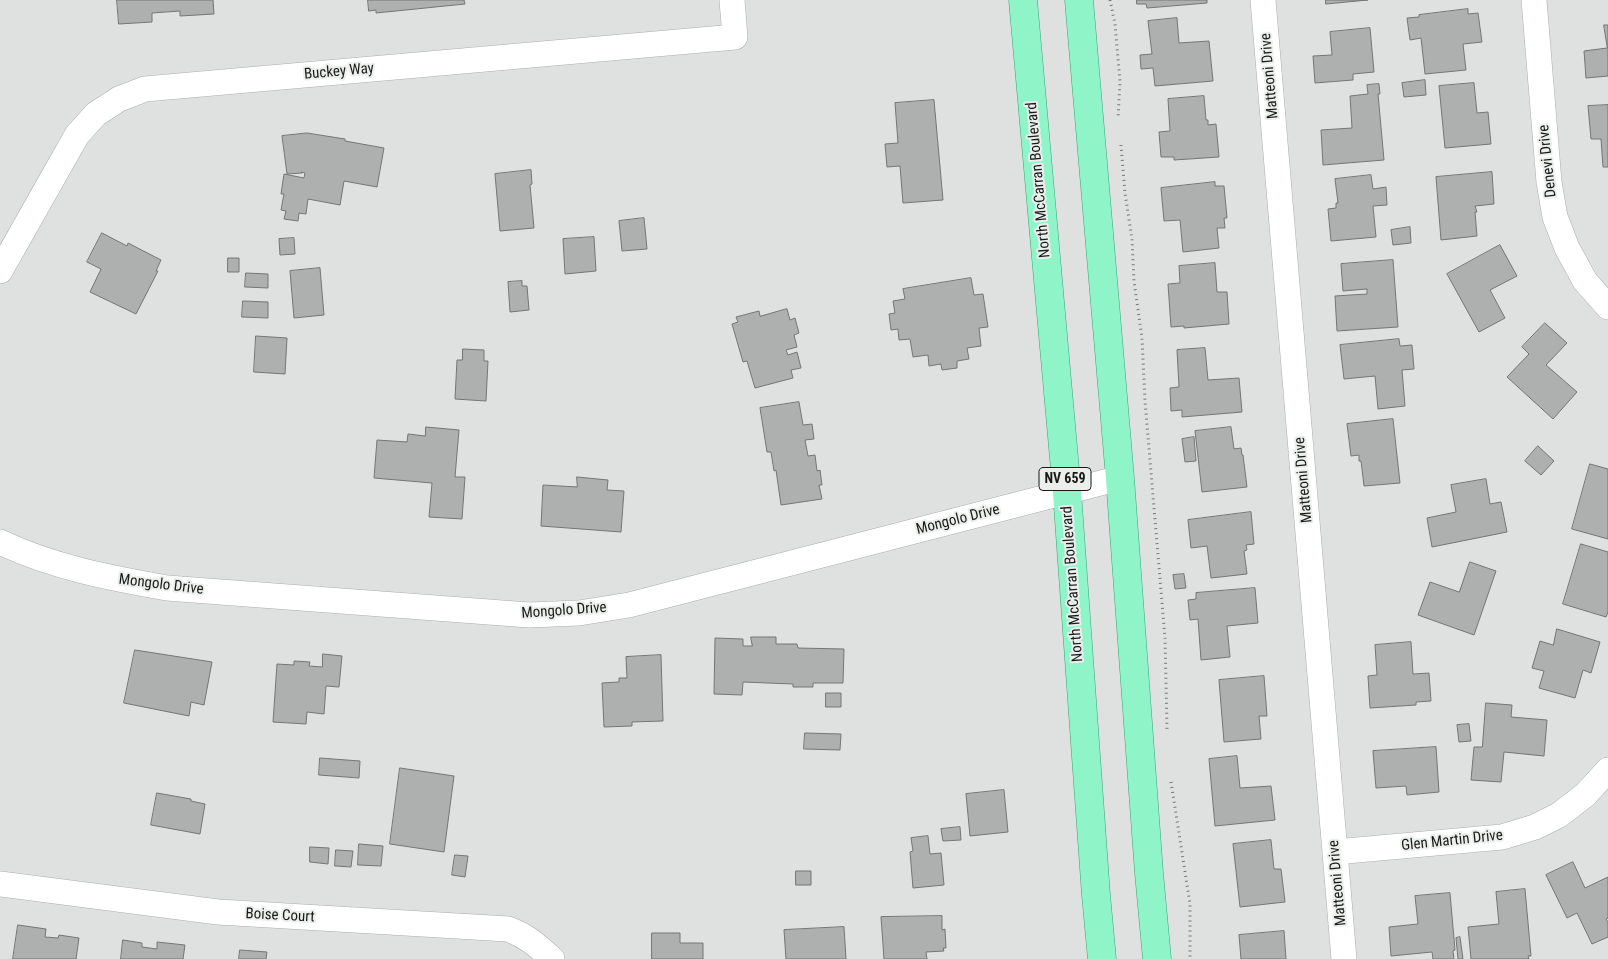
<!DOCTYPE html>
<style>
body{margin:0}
canvas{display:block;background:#dee1df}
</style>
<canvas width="1608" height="959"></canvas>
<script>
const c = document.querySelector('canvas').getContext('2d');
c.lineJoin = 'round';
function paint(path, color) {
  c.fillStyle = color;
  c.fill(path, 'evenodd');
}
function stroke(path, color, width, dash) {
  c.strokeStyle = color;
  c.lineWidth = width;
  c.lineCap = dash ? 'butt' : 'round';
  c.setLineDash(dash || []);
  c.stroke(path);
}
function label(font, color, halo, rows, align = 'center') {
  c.font = font + ' "Roboto Condensed",sans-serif';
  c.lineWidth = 4;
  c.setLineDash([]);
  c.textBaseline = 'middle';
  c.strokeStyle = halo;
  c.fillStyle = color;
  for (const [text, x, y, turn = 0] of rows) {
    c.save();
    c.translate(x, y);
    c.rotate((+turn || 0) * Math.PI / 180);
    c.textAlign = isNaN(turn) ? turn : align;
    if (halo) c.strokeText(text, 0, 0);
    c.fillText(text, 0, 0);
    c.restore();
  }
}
const building = new Path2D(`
 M117 0H213L214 14 180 16V11L152 13V22L119 24Z
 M368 0H464L465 4 376 13V10L369 11Z
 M1137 0H1207V3L1147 8 1146 4H1137Z
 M1326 0H1368L1326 4Z
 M1468 9V14L1478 13 1482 42 1463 44 1466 70 1425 74 1421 38 1410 40 1407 18 1419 17V15Z
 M1177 18 1179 43 1209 41 1213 81 1155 86 1153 68 1141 69 1140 55 1152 54 1148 21Z
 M1604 25H1608V76L1586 78 1584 51 1607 48Z
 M1370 28 1374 72 1353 74V80L1315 83 1313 56 1332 55 1330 32Z
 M1425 80 1426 95 1404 97 1402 83Z
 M1474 83 1477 113 1488 112 1491 144 1445 148 1439 86Z
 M1379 84 1380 94H1378L1384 160 1323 165 1321 130 1352 128 1350 96 1368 94 1367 85Z
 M1204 96 1206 120H1208V125L1216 124 1219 157 1174 160V157H1161L1159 132 1170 131 1168 99Z
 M934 100 943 200 903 203 900 166 887 167 885 144 898 143 895 103Z
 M1608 105V167H1603L1601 139H1591L1588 106Z
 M307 133 345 139V141L384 148 377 187 344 181 340 205 308 199 306 214 299 213 298 221 284 219 286 211 281 210 284 194H281L284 174 304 178 305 173 301 172 302 173 287 174 282 136Z
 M531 170 532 184 530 185 534 228 500 231 495 174Z
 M1492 172 1494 204 1475 206 1477 212H1475L1477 236 1441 240 1436 177Z
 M1371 175 1373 189 1386 187 1387 205 1373 206 1376 237 1331 241 1328 209 1336 208V203H1338L1335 179Z
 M1215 182V186H1224L1227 218H1224L1225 228H1217L1219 248 1183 252 1180 220 1164 221 1161 188Z
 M644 218 647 249 622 251 619 221Z
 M1410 227 1411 243 1393 245 1391 230Z
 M102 233 127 246 128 243 161 260 156 271H158L136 314 90 292 101 269 87 262Z
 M594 237 596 271 565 274 563 239Z
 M294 238 295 254 280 255 279 239Z
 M1500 245 1517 276 1490 290 1505 318 1479 332 1447 274Z
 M228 258H239V272H228Z
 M1393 260 1398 327 1337 331 1335 296 1367 294V289L1343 291 1341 264Z
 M1215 263 1217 292H1227L1229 324 1184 328V326L1171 327 1168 284 1180 283 1179 266Z
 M320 268 324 315 294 318 290 271Z
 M246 273 268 274V288L245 287Z
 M971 278 974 295 983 294 988 327 979 328 981 346 967 348 969 359 957 361V368L942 370 941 364 929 366 928 355 913 357 910 339 899 340 898 329 891 330 889 314 895 313 893 301 905 299 903 289Z
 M522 281V286H527L529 310 510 312 508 282Z
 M243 301 268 302V318L242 317Z
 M787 309 790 320 795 318 799 333 794 335 797 347 786 350 788 355 797 352 801 368 791 370 793 378 755 388 747 361 743 362 732 324 738 322 736 317 759 311 760 316Z
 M1545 323 1567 343 1546 365 1577 392 1553 419 1507 377 1529 354 1522 347Z
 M256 336 287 338 285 374 254 372Z
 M1399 339 1400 346 1412 345 1414 369 1402 370 1405 406 1378 409 1375 376 1344 379 1340 345Z
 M1205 348 1208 380 1239 378 1242 412 1182 417V410L1171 411 1170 388 1179 387 1177 350Z
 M463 349 484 350V361H488L486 401 455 399 457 360H462Z
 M799 402 803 425 812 424 814 439 805 440 808 456 815 455 817 471 820 470 822 485H819L822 499 781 505 776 470 774 471 771 452H767L760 408Z
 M1393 419 1400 483 1364 486 1361 461H1359V455L1351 456 1347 424Z
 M426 427 459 430 455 477H465L462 519 429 517 432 483 374 478 377 440 407 442 408 434 425 436Z
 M1231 427 1234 449 1241 448 1242 455H1243L1247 487 1202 492 1195 431Z
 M1194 437 1196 461 1185 462 1182 439Z
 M1538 446 1554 461 1541 475 1525 461Z
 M1590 464 1608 469V539L1572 529Z
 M577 477 608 480 607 490 624 491 621 532 541 526 543 485 577 487Z
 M1486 479 1490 504 1501 502 1507 532 1432 547 1427 518 1456 512 1451 485Z
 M1251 512 1254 544 1246 545 1247 550 1244 551 1247 574 1211 578 1207 546 1191 548 1188 520Z
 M1581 544 1608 552V612L1606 617 1563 604Z
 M1470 562 1496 571 1474 635 1418 615 1430 582 1459 592Z
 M1184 574 1186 588 1175 589 1173 575Z
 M1255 588 1258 623 1227 626 1230 657 1201 660 1198 619 1190 620 1188 600 1196 599V593Z
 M1557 629 1600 642 1591 673 1583 670 1575 698 1539 688 1544 671 1532 668 1540 641 1553 645Z
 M751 637H776V644H797L798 648 844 649 843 683H813V687H793V684L743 682 742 695 714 694 715 638 743 639V646H752Z
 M1411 642 1413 674 1429 673 1431 701 1416 702V705L1370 708 1368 676 1377 675 1375 645Z
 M135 650 212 662 204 705 191 702 189 716 124 703Z
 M323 654 342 656 339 687 326 686 324 714 307 712 306 724 273 722 277 664 294 665V661L310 662 309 666 322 667Z
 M661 655 663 721 632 722V726L604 727 602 683 619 682V678H627L626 657Z
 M1264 676 1267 716H1259L1261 739 1224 742 1219 680Z
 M826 693H841V707H826Z
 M1486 703 1512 705 1511 717 1547 720 1544 756 1504 752 1501 782 1471 780 1474 747H1482Z
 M1469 724 1471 741 1459 742 1457 725Z
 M805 733 841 734 840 750 804 749Z
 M1436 747 1439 792 1407 795 1406 786 1376 788 1373 751Z
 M1237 756 1240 788 1271 786 1275 820 1215 826 1209 759Z
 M320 758 360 761 359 778 319 775Z
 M400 768 454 776 444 852 390 844Z
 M1004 790 1008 832 970 836 966 794Z
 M157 793 191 799V801L205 804 200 834 151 825Z
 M960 827 961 840 943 841 941 829Z
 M928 836 930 854 941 853 944 885 913 888 910 852 913 851 911 838Z
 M1271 840 1274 869H1281L1285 902 1240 907 1233 844Z
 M359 844 383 846 381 866 358 865Z
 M310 847 329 848 328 864 310 862Z
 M336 850 353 851 351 867 335 866Z
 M455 855 468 856 465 877 452 875Z
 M1573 862 1585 888 1608 877V918L1606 919 1608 922V937L1592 944 1577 913 1567 918 1546 875Z
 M796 871H811V885H796Z
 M1525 889 1531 956H1528L1529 959H1471L1468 927 1499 924 1496 892Z
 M1450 893 1455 950 1453 951 1454 959H1433L1432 952 1391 956 1389 927 1418 924 1415 896Z
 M942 916V930L945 929 946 948H943L944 951 926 952 927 959H884L881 917Z
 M18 925 46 929 45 937 58 938 59 935 79 938 76 959H13Z
 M844 927 846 959H786L784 930Z
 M1284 931 1286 959H1241L1239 935Z
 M652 933H680V943H703V959H652Z
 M1460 937 1463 959H1458L1456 938Z
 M123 940 142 943V947L157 949V942L185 945 183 959H121Z
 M240 950 267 952 266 959H239Z`);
const path = new Path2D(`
 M1110 0 1115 24 1120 81 1118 119
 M1121 145 1125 193 1132 239 1134 281 1142 338 1145 401 1165 638 1167 729
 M1171 782 1190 904V959`);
const minor = new Path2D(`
 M1263 0 1344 959
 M1534 0 1549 182 1555 217 1567 248 1585 281 1608 307
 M0 271 77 135 96 114 119 99 145 89 735 37 732 0
 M0 542C52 567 110 578 167 588L529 615 579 613 629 605 1120 478
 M1335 852 1502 837 1535 827 1559 815 1585 795 1608 770
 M0 884 218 912 508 929C527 936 538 946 552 959`);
const primary = new Path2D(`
 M1023 0 1067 492 1096 895 1102 959
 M1079 0 1120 478 1149 873 1157 959`);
const shields = [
 [1065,479,52]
];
const shieldNames = [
 ["NV 659",1065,479]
];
const streetNames = [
 ["Buckey Way",339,72,-5],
 ["Matteoni Drive",1270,76,-95],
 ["Denevi Drive",1548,161,-96],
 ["North McCarran Boulevard",1039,180,-95],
 ["Matteoni Drive",1304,480,-95],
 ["Mongolo Drive",958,520,-14],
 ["North McCarran Boulevard",1073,584,-94],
 ["Mongolo Drive",161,585,7],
 ["Mongolo Drive",564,611,-4],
 ["Glen Martin Drive",1452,841,-6],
 ["Matteoni Drive",1338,883,-95],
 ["Boise Court",280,916,3]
];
paint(building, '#adb0ae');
stroke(building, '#737674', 1);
stroke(minor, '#aaaeac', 26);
stroke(primary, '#35a473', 29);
stroke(path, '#747674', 3, [1, 4]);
stroke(minor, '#fff', 25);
stroke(primary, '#8ff5c8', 28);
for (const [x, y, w] of shields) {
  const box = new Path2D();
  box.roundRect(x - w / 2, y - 11.5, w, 23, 4);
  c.fillStyle = '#ebefec';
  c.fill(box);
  stroke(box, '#181918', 1);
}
label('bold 14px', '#181918', null, shieldNames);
label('15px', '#181918', '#ebefec', streetNames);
</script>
